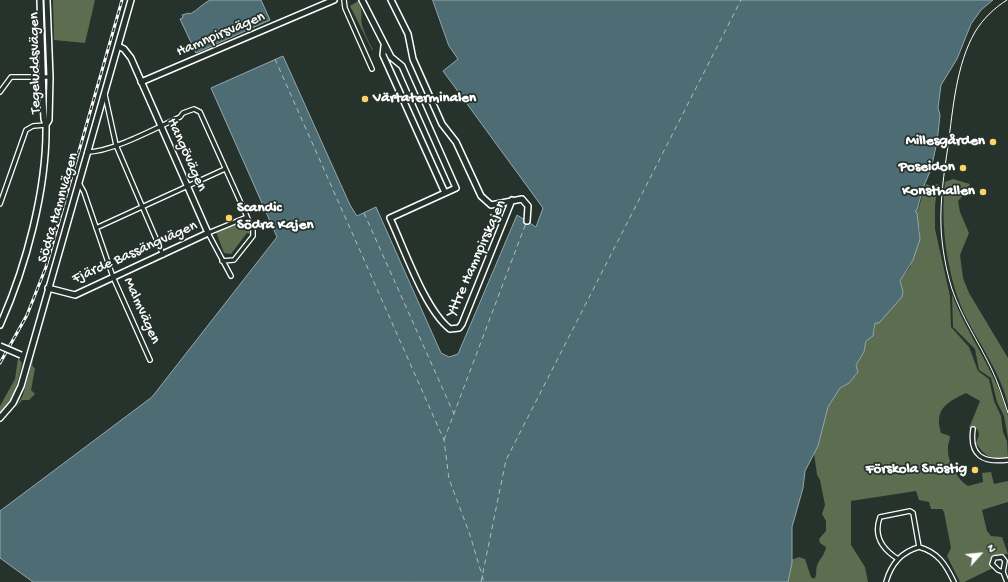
<!DOCTYPE html>
<meta charset="utf-8">
<style>
body{margin:0}
#map{position:relative;width:1008px;height:582px;overflow:hidden;background:#26332d;font-family:"Gochi Hand",sans-serif}
canvas{display:block}
.north{position:absolute;left:960px;top:534px;width:40px;height:40px;-webkit-text-stroke:3px #26332d;paint-order:stroke;rotate:63deg;font-size:11px;font-weight:700;line-height:16px;text-align:center;color:#fff}
.north::after{content:'';display:block;margin:auto;width:14px;height:18px;background:#fff;clip-path:polygon(50% 0,100% 100%,50% 72%,0 100%)}
</style>
<div id="map">
<canvas width="1008" height="582"></canvas>
<div class="north">N</div>
</div>
<script>
const c = document.querySelector('canvas').getContext('2d');
c.lineJoin = 'round';
function paint(path, color) {
  c.fillStyle = color;
  c.fill(path, 'evenodd');
}
function stroke(path, color, width, dash) {
  c.strokeStyle = color;
  c.lineWidth = width;
  c.lineCap = dash ? 'butt' : 'round';
  c.setLineDash(dash || []);
  c.stroke(path);
}
function label(font, color, halo, rows, align = 'center') {
  c.font = font + ' "Gochi Hand",sans-serif';
  c.lineWidth = 3.5;
  c.setLineDash([]);
  c.textBaseline = 'middle';
  c.strokeStyle = halo;
  c.fillStyle = color;
  for (const [text, x, y, turn = 0] of rows) {
    c.save();
    c.translate(x, y);
    c.rotate((+turn || 0) * Math.PI / 180);
    c.textAlign = isNaN(turn) ? turn : align;
    if (halo) c.strokeText(text, 0, 0);
    c.fillText(text, 0, 0);
    c.restore();
  }
}
const green = new Path2D(`
 M53 0H95L85 43 54 40Z
 M358 1C364 12 360 17 362 25 365 35 369 42 373 50H372L350 6Z
 M953 179 970 184 968 190 958 201 960 212 969 233 960 255 963 278 969 293 1008 358V405C1001 374 981 347 967 319 947 280 940 225 945 182Z
 M926 184 931 186 938 184 935 205V229L950 296 951 327 969 347 978 371 989 379 994 401 1001 416 1003 432 1007 441 1008 458C991 460 985 457 976 443L979 435 978 430 975 428H969L980 401 966 393C946 403 934 409 941 433L950 436C950 441 948 443 948 448 947 461 957 479 968 486L983 482 982 473 991 472 994 484 1008 481V502L982 510 987 531 991 536 1002 537 1008 554 995 555 990 559 993 568 964 582H960L947 556 951 548 944 512 942 509H931L929 502 919 500 916 491 851 501V545L865 567 868 582H788L791 560 799 557 805 559 811 577 814 579C818 574 815 571 817 566 819 559 825 555 826 547L820 543 819 539 826 531V521L822 514 825 505 820 480 817 475 814 453 818 446 828 407 840 388 849 383 858 372 856 365 864 352 866 341 875 329V323L903 291 900 281 910 267 920 239V231L915 212 918 210Z
 M244 220 249 226 250 234 247 233 231 254 224 253 216 232Z
 M952 294C967 336 997 372 1008 416 1008 423 1008 431 1008 438L1004 416 997 402 991 378 979 370 975 349 953 327Z
 M18 358 22 363C18 382 14 399 0 413V406L15 379Z
 M34 359 32 365 35 369 31 390 35 394 29 400H22L17 406 23 395 32 363Z`);
const water = new Path2D(`
 M210 0H261L270 20 196 53 180 19 183 18 182 15 189 13 190 14C198 10 202 4 210 0Z
 M433 0H993L981 10 971 24 957 59 941 85 938 108 940 115 937 142 931 169 923 188 917 210 915 211 917 213 920 239 913 260 900 281 903 291 902 297 879 323H875L873 336 866 341 864 352 856 365 858 372 849 383 840 388 828 407 818 446 805 471 803 488 792 527V563L788 582H33L0 558V511L152 397 277 237 211 88 283 56 350 205 357 216 376 207 441 353 449 357 458 354 517 215 536 227 543 208 443 71 458 59 449 46Z`);
const ferry = new Path2D(`
 M275 59 444 440 449 479 470 535 484 582
 M364 213 454 414
 M444 440 526 223
 M481 582 506 460 741 0`);
const street = new Path2D(`
 M344 0 345 8 372 69
 M0 92 11 77H50
 M105 95 116 145 163 255
 M87 152C112 152 156 128 180 117L183 113 194 109 200 112 253 230V236L234 260 222 261
 M79 183 84 192 113 277 150 360
 M0 204 26 130 33 126 46 125
 M96 228 225 169
 M231 276 208 233 247 217
 M973 429C969 456 983 463 1008 460
 M898 559C882 549 873 536 880 517L910 511 913 513 919 547
 M1003 572 998 570 992 564 994 558 1002 557 1005 561 1003 572 1007 582
 M886 582C891 564 901 552 919 547 938 552 946 565 954 582`);
const secondary = new Path2D(`
 M362 0 391 57 402 66 456 188 390 218C404 248 425 310 450 329L459 328 462 324 512 200
 M391 0 408 34 413 59 442 124 456 142 481 196 491 205 522 199 528 206 527 221
 M384 46 383 55 445 193
 M141 82 334 0
 M46 125 49 120 50 77 47 0
 M48 288 75 295 208 233 131 58 124 49 118 46
 M0 325C26 267 47 189 46 125L44 119 43 99 40 0
 M0 418 13 403 21 386 131 0`);
const tram = new Path2D(`
 M1007 0C994 8 983 19 975 32 956 65 953 109 948 146 944 173 940 200 941 227 942 248 946 270 952 289 962 318 978 341 991 368 998 382 1003 398 1008 413`);
const rail = new Path2D(`
 M0 363 27 315 46 267 122 0`);
const secondaryBridge = new Path2D(`
 M0 346 21 355`);
const markers = [
 [365,99,4,"#ffd166"],
 [993,142,4,"#ffd166"],
 [963,168,4,"#ffd166"],
 [983,192,4,"#ffd166"],
 [229,218,4,"#ffd166"],
 [975,470,4,"#ffd166"]
];
const streetNames = [
 ["Hamnpirsvägen",221,35,-23],
 ["Tegeluddsvägen",36,63,-91],
 ["Hangövägen",186,155,66],
 ["Södra Hamnvägen",59,208,-74],
 ["Fjärde Bassängvägen",135,253,-24],
 ["Yttre Hamnpirskajen",477,259,-66],
 ["Malmvägen",141,311,66]
];
const poiNames = [
 ["Värtaterminalen",373,99,"left"],
 ["Millesgården",985,142],
 ["Poseidon",955,168],
 ["Konsthallen",975,192],
 ["Scandic",237,209,"left"],
 ["Södra Kajen",237,226,"left"],
 ["Förskola Snöstig",967,470]
];
paint(green, '#5c6d50');
paint(water, '#4e6c74');
stroke(water, '#95a7ac', 1);
stroke(ferry, '#afbdc0', 1, [5, 4]);
stroke(street, '#fff', 6);
stroke(secondary, '#fff', 8);
stroke(street, '#26332d', 3.5);
stroke(secondary, '#26332d', 5);
stroke(tram, '#fff', 1);
stroke(rail, '#fff', 3);
stroke(rail, '#26332d', 1.5, [4.5]);
stroke(secondaryBridge, '#fff', 8, []);
stroke(secondaryBridge, '#26332d', 5);
for (const [x, y, r, color] of markers) {
  const dot = new Path2D();
  dot.arc(x, y, r, 0, 2 * Math.PI);
  c.fillStyle = color;
  c.fill(dot);
  stroke(dot, '#26332d', 1.5);
}
label('15px', '#fff', '#26332d', streetNames);
label('bold 15px', '#fff', '#26332d', poiNames, 'right');
</script>
